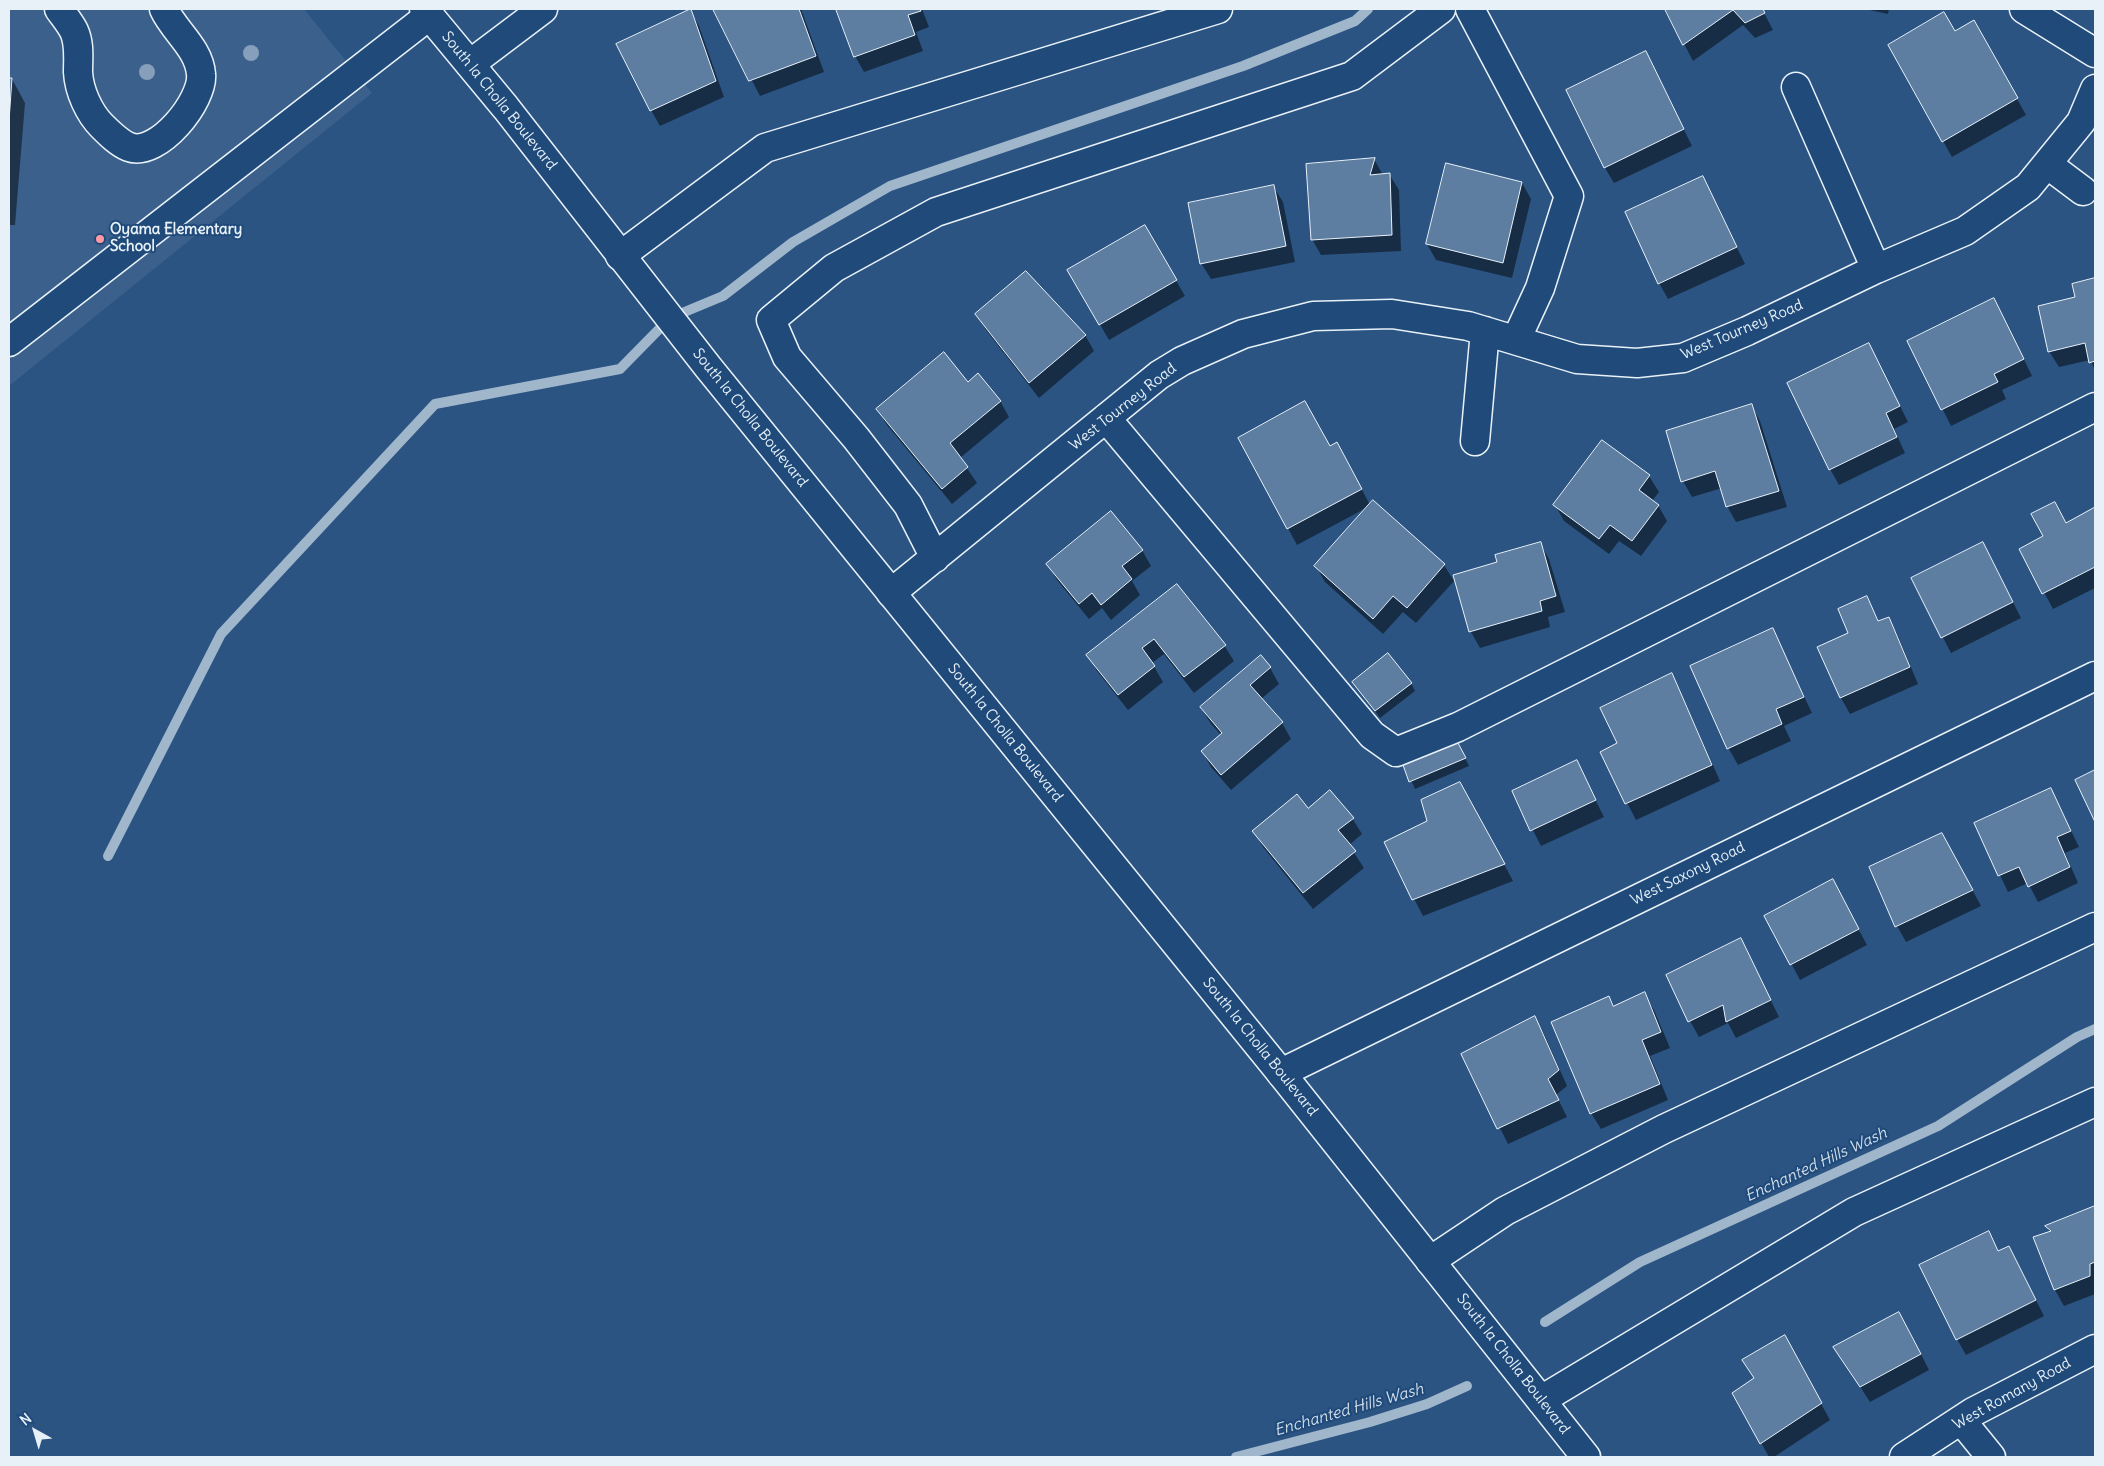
<!DOCTYPE html>
<style>
body{margin:0}
#map{position:relative;width:2104px;height:1466px;overflow:hidden;background:#2b5482;font-family:Delius,sans-serif}
canvas{display:block}
.frame{position:absolute;inset:0;border:10px solid #e8f1f8;pointer-events:none}
.north{position:absolute;left:10px;top:1406px;width:50px;height:50px;-webkit-text-stroke:4px #1f4a7a;paint-order:stroke;rotate:321deg;font-size:14px;font-weight:700;line-height:20px;text-align:center;color:#e8f1f8}
.north::after{content:'';display:block;margin:auto;width:18px;height:22px;background:#e8f1f8;clip-path:polygon(50% 0,100% 100%,50% 72%,0 100%)}
</style>
<div id="map">
<canvas width="2104" height="1466"></canvas>
<div class="frame"></div>
<div class="north">N</div>
</div>
<script>
const c = document.querySelector('canvas').getContext('2d');
c.lineJoin = 'round';
function paint(path, color) {
  c.fillStyle = color;
  c.fill(path, 'evenodd');
}
function stroke(path, color, width, dash) {
  c.strokeStyle = color;
  c.lineWidth = width;
  c.lineCap = dash ? 'butt' : 'round';
  c.setLineDash(dash || []);
  c.stroke(path);
}
function label(font, color, halo, rows, align = 'center') {
  c.font = font + ' Delius,sans-serif';
  c.lineWidth = 4;
  c.setLineDash([]);
  c.textBaseline = 'middle';
  c.strokeStyle = halo;
  c.fillStyle = color;
  for (const [text, x, y, turn = 0] of rows) {
    c.save();
    c.translate(x, y);
    c.rotate((+turn || 0) * Math.PI / 180);
    c.textAlign = isNaN(turn) ? turn : align;
    if (halo) c.strokeText(text, 0, 0);
    c.fillText(text, 0, 0);
    c.restore();
  }
}
const built = new Path2D(`
 M9 9H304L372 93 9 386Z`);
const shadow = new Path2D(`
 M715 9H801L824 72 760 96Z
 M838 9H922L929 27 916 32 923 51 864 72 855 56Z
 M1666 9H1762L1773 30 1755 38 1743 25 1693 61Z
 M1865 9H1889L1888 14Z
 M690 10 699 26 724 97 660 126 651 110Z
 M1974 22 2026 115 1952 157 1889 45 1955 33Z
 M1646 53 1692 146 1614 183 1605 168Z
 M9 79H12L25 103 15 225H9Z
 M1374 159 1383 175 1389 174 1399 190 1401 251 1321 255 1312 239Z
 M1702 177 1745 264 1668 299 1659 283Z
 M1522 183 1531 199 1512 278 1436 260 1427 244Z
 M1273 186 1283 202 1295 262 1211 279 1201 263Z
 M1145 227 1185 296 1109 340 1069 271Z
 M2095 280V370L2090 360 2059 367 2049 351 2077 298 2074 285Z
 M977 314 1085 335 1094 351 1039 398 986 330Z
 M2003 316 2032 376 2002 390 2006 399 1951 426 1909 342Z
 M1869 344 1908 422 1894 429 1905 453 1839 485 1830 469Z
 M968 383 1000 401 1009 417 960 458 977 483 952 504 887 425 877 409Z
 M1751 405 1760 421 1787 507 1736 522 1727 506 1722 488 1692 497 1683 481Z
 M1239 438 1330 448 1346 459 1370 505 1373 501 1444 565 1454 581 1416 623 1403 612 1383 634 1325 582 1316 566 1368 507 1297 545Z
 M1603 442 1649 476 1659 492 1652 501 1658 505 1667 521 1641 556 1619 541 1609 554 1564 521 1555 505Z
 M2095 509V588L2053 609 2021 549Z
 M1540 543 1549 559 1565 612 1548 617 1550 627 1480 648 1471 632 1455 576 1499 563Z
 M1142 550 1151 566 1132 581 1140 595 1111 620 1102 608 1089 619 1057 580 1048 564Z
 M1991 559 2021 618 1951 653 1913 579Z
 M1177 585 1224 645 1234 661 1194 693 1164 654 1152 663 1163 682 1128 710 1097 671 1088 655Z
 M1867 598 1879 622 1888 618 1897 634 1918 684 1850 714 1841 698 1819 647 1850 634Z
 M1772 630 1812 713 1784 726 1791 741 1738 765 1729 749 1692 667Z
 M1270 668 1279 684 1261 699 1282 723 1291 739 1231 790 1211 767 1202 751 1221 735 1211 724 1201 708Z
 M1671 675 1680 691 1720 781 1636 820 1601 752 1619 744Z
 M1354 682 1411 683 1415 691 1380 718Z
 M1462 752 1469 766 1415 789 1405 766Z
 M1576 762 1604 817 1541 846 1513 791Z
 M2051 790 2079 847 2065 853 2078 883 2038 902 2028 883 2008 892 1976 824Z
 M1469 799 1513 881 1423 916 1385 843 1428 822Z
 M1308 809 1352 818 1362 834 1349 845 1364 868 1313 909 1263 847 1254 831Z
 M1951 850 1981 906 1906 942 1897 926 1871 868Z
 M1841 897 1867 945 1800 980 1766 916Z
 M1741 940 1779 1017 1736 1038 1728 1023 1699 1037 1690 1021Z
 M1644 994 1654 1010 1670 1048 1650 1056 1668 1100 1601 1129 1591 1113 1552 1022 1608 998 1614 1007Z
 M1535 1018 1544 1034 1567 1086 1556 1095 1567 1117 1508 1144 1463 1054Z
 M2095 1207V1294L2064 1306 2055 1290 2035 1238 2050 1232 2047 1227Z
 M1988 1233 1999 1252 2009 1247 2044 1316 1966 1355 1957 1339Z
 M1908 1329 1929 1370 1870 1402 1835 1348Z
 M1793 1353 1830 1420 1774 1457H1769L1734 1393Z`);
const stream = new Path2D(`
 M108 856 221 634 435 404 620 369 670 318 723 296 793 242 890 186 1243 66 1355 21 1368 9
 M1545 1322 1640 1262 1938 1126 2077 1037 2095 1029
 M1236 1457 1370 1422 1427 1404 1467 1386`);
const building = new Path2D(`
 M691 9 716 81 650 111 616 44Z
 M713 9H799L816 56 749 81Z
 M836 9H920L921 11 908 15 915 35 854 57Z
 M1665 9H1763L1765 13 1745 23 1733 10 1683 45Z
 M1944 12 1955 31 1974 20 2018 98 1942 142 1888 45Z
 M1646 51 1684 129 1604 168 1566 90Z
 M9 78H12L9 121Z
 M1375 158 1370 175 1390 173 1392 235 1311 240 1306 164Z
 M1446 163 1522 182 1503 263 1426 244Z
 M1703 176 1737 247 1658 284 1625 212Z
 M1274 185 1286 246 1200 264 1188 203Z
 M1145 225 1177 280 1099 325 1067 270Z
 M1026 271 1086 335 1029 383 975 314Z
 M2095 278V361L2089 363 2085 343 2048 352 2038 306 2075 297 2072 284Z
 M1994 298 2024 359 1994 374 1998 382 1941 410 1907 341Z
 M1869 343 1900 406 1886 413 1897 437 1829 470 1787 383Z
 M944 352 968 382 978 373 1001 401 950 443 968 467 942 489 876 409Z
 M1305 401 1330 446 1337 442 1362 489 1287 529 1238 438Z
 M1752 404 1779 491 1726 507 1715 471 1681 482 1666 431Z
 M1602 440 1650 475 1639 490 1659 505 1632 541 1610 525 1599 539 1553 505Z
 M1373 500 1445 564 1407 608 1393 596 1373 619 1314 566Z
 M2055 502 2066 523 2095 507V567L2042 594 2019 549 2043 536 2031 514Z
 M1111 511 1143 550 1122 566 1132 579 1101 605 1092 593 1079 604 1046 564Z
 M1541 542 1556 596 1540 601 1542 611 1469 632 1453 575 1497 562 1495 555Z
 M1983 542 2013 602 1941 638 1911 578Z
 M1177 584 1226 645 1184 677 1154 639 1142 648 1155 666 1118 695 1086 655Z
 M1867 596 1878 621 1889 617 1910 667 1840 698 1817 647 1848 633 1838 609Z
 M1773 628 1804 697 1776 709 1782 724 1727 749 1690 666Z
 M1388 653 1412 683 1375 711 1352 682Z
 M1261 655 1271 667 1250 685 1283 722 1221 775 1201 751 1222 733 1200 707Z
 M1672 673 1712 765 1625 804 1600 752 1617 743 1600 708Z
 M1458 743 1466 758 1409 782 1403 765Z
 M1577 760 1596 800 1530 831 1512 791Z
 M2095 770V822L2075 780Z
 M1460 782 1505 864 1412 900 1384 842 1427 821 1421 800Z
 M2051 788 2071 831 2057 837 2070 867 2028 887 2019 867 1998 876 1974 823Z
 M1330 790 1354 818 1338 830 1356 851 1303 893 1252 831 1297 794 1308 808Z
 M1942 833 1973 890 1895 927 1869 867Z
 M1833 879 1859 929 1790 965 1764 916Z
 M1741 938 1771 1000 1726 1022 1723 1005 1688 1022 1666 975Z
 M1645 992 1661 1032 1642 1040 1660 1084 1590 1114 1551 1022 1609 996 1613 1006Z
 M1535 1016 1559 1070 1548 1079 1559 1100 1497 1129 1461 1054Z
 M2095 1206V1262L2090 1264V1276L2054 1290 2033 1237 2051 1231 2045 1226Z
 M1989 1231 1998 1251 2009 1246 2036 1300 1956 1340 1919 1265Z
 M1899 1312 1921 1354 1860 1387 1833 1347Z
 M1785 1335 1822 1403 1760 1444 1732 1393 1754 1378 1742 1360Z`);
const minor = new Path2D(`
 M59 9C64 16 70 23 74 31 80 44 78 58 78 72 79 91 89 113 102 126 110 134 119 143 129 147 158 158 204 100 201 74 199 48 174 31 164 9
 M1470 9 1569 196 1540 288 1516 340
 M2024 9 2095 53
 M470 64 543 9
 M1796 87 1876 269
 M2047 164 2083 191
 M620 256 765 148 1218 9
 M9 342 430 15
 M1106 418 1372 735 1396 752 1458 727 2095 407
 M1475 441 1485 331
 M935 558 908 505 856 438 787 357 771 320 834 268 936 212 1352 76 1441 9
 M891 593 1159 375 1182 361 1243 334 1313 316 1392 314 1468 326 1577 359 1637 363 1683 358 1747 331 1876 269 1965 231 2028 187 2081 122 2095 89
 M1281 1073 2095 676
 M1430 1261 1505 1211 1664 1129 2095 927
 M1541 1400 1854 1212 2095 1102
 M1961 1420 1991 1457
 M1904 1457 1973 1412 2095 1349`);
const major = new Path2D(`
 M424 9 506 108 708 367 1281 1073 1586 1457`);
const trees = [
 [251,53],
 [147,72]
];
const markers = [
 [100,239,5,"#ff9aa2"]
];
const streetNames = [
 ["South la Cholla Boulevard",499,101,51],
 ["West Tourney Road",1742,330,-23],
 ["West Tourney Road",1123,407,-38],
 ["South la Cholla Boulevard",750,418,51],
 ["South la Cholla Boulevard",1005,733,51],
 ["West Saxony Road",1688,874,-26],
 ["South la Cholla Boulevard",1260,1047,51],
 ["South la Cholla Boulevard",1513,1364,52],
 ["West Romany Road",2012,1394,-29]
];
const poiNames = [
 ["Oyama Elementary",110,230],
 ["School",110,247]
];
const waterNames = [
 ["Enchanted Hills Wash",1816,1165,-25],
 ["Enchanted Hills Wash",1349,1410,-16]
];
paint(built, '#3a608b');
paint(shadow, '#0007');
stroke(stream, '#a0b6cb', 10);
paint(building, '#5d7da1');
stroke(building, '#e8f1f8', 1);
stroke(minor, '#e8f1f8', 31);
stroke(major, '#e8f1f8', 31);
stroke(minor, '#1f4a7a', 28);
stroke(major, '#1f4a7a', 28);
c.fillStyle = '#869fbb';
for (const [x, y] of trees) {
  c.beginPath();
  c.arc(x, y, 8, 0, 2 * Math.PI);
  c.fill();
}
for (const [x, y, r, color] of markers) {
  const dot = new Path2D();
  dot.arc(x, y, r, 0, 2 * Math.PI);
  c.fillStyle = color;
  c.fill(dot);
  stroke(dot, '#1f4a7a', 2);
}
label('15px', '#e8f1f8', '#1f4a7a', streetNames);
label('bold 15px', '#e8f1f8', '#1f4a7a', poiNames, 'left');
label('italic 16px', '#d0dde9', '#1f4a7a', waterNames);
</script>
